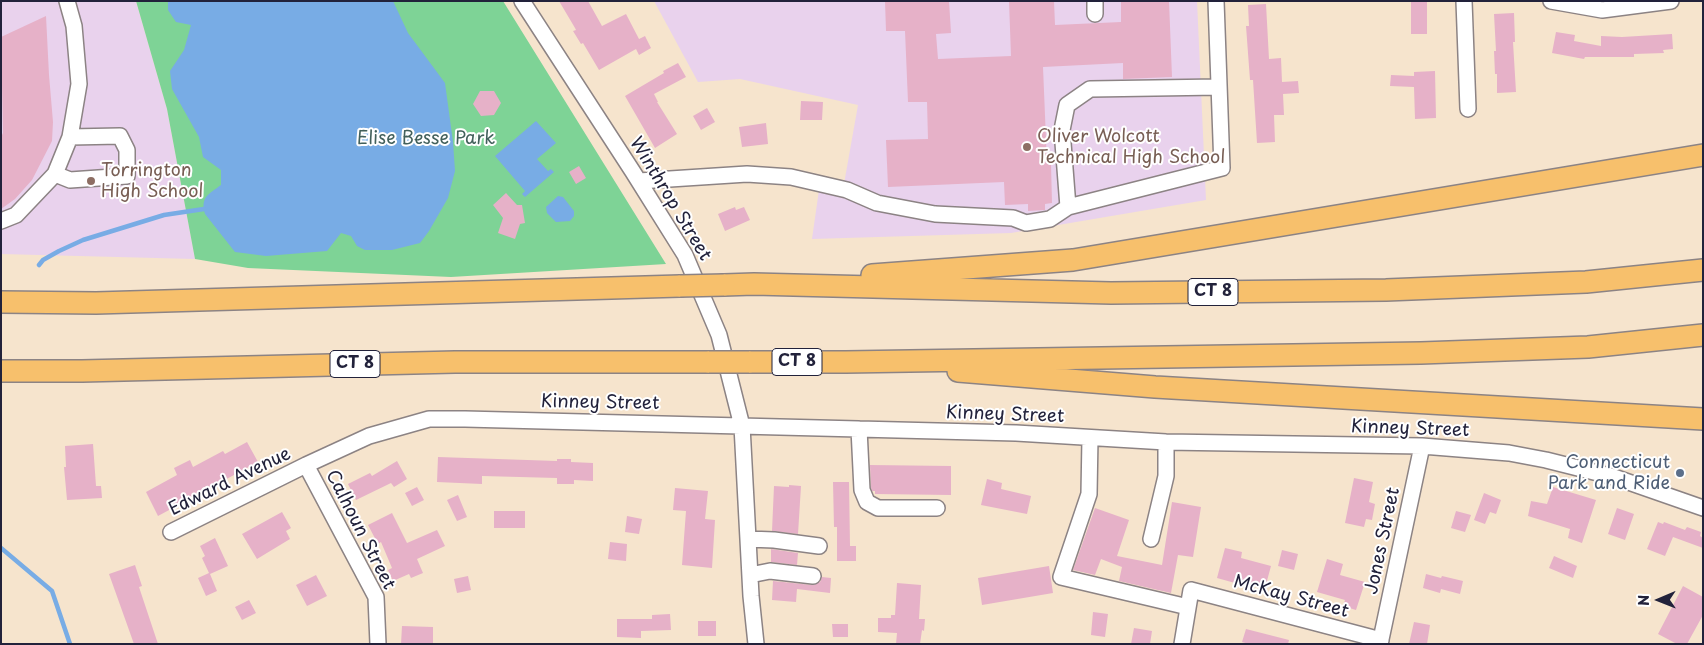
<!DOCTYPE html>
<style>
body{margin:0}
#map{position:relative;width:1704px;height:645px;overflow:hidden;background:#f6e4cd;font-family:"Playpen Sans",sans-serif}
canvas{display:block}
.frame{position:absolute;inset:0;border:2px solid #22223b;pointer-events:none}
.north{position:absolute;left:1634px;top:575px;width:50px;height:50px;-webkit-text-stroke:4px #fff;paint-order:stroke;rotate:269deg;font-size:14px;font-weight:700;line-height:20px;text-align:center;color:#22223b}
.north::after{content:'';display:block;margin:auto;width:18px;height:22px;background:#22223b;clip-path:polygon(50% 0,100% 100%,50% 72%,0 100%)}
</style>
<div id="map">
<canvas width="1704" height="645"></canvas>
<div class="frame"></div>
<div class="north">N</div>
</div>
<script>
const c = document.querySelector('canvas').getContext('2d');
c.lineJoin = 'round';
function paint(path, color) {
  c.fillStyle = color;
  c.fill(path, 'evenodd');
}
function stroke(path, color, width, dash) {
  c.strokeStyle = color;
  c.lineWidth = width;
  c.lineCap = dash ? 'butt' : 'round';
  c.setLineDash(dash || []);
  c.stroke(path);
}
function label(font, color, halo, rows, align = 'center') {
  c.font = font + ' "Playpen Sans",sans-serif';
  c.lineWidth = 4;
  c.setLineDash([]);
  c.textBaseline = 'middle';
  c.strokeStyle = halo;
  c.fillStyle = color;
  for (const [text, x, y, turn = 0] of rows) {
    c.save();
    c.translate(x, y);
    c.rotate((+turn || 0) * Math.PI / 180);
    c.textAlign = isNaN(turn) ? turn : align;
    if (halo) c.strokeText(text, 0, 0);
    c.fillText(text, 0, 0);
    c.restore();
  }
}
const built = new Path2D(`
 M1 1H136L167 109 195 259 1 254Z
 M654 1H1197L1206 200 1011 233 812 239 819 190 842 195 858 105 740 79 698 82Z`);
const green = new Path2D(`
 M136 1H503L666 264 451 277 248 268 195 259 167 109Z`);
const water = new Path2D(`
 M168 1H393L408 33 445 83 453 142 455 171 448 198 429 231 420 243 392 250H365L357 246 351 236 341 233 327 251 266 256 235 252 205 214C200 197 209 194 221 185V170L203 157 199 137 172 89 170 71 184 50 191 25 176 22 168 10Z
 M536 121 556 143 537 159 548 171 551 169 554 172 525 197 522 194 525 191 495 156Z
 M558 196 563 197 574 211V216L570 221 556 222 547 213 546 207Z`);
const stream = new Path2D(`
 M39 265 43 260 59 251 83 240 164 215 204 209
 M1 548 52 591 70 644`);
const building = new Path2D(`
 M559 1H588L602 26 626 14 639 39 645 36 651 48 639 55 636 49 599 70 583 43 581 44 573 31 576 30 575 28Z
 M885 1H949L951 33 936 34 938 59 1011 56 1009 1H1054L1055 25 1121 22V1H1169L1172 77 1123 79V63L1043 67 1047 164H1051L1052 203 1045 204V210L1028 211V204L1005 205 1004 182 888 187 886 140 928 139 927 102H908L905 31H886Z
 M1411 1H1427V34H1411Z
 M1266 4 1269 59 1281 58 1282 82 1298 81 1299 93 1283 94 1284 115H1274L1275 142 1257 143 1253 80H1250L1246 26H1249L1248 5Z
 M1514 13 1515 42H1513L1516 92 1497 93V74H1495L1494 51H1496L1494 14Z
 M46 16 49 75 53 122 52 141 32 180 15 199 1 209V137L3 133 1 37Z
 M1556 32 1575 35 1574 41 1601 46V36L1622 37 1672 34 1673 49 1663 50 1664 53 1634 54V57H1585L1584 59 1552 53Z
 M678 63 686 77 654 94 658 102H657L677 134 655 148 625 96 664 73 663 71Z
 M1435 71 1436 118 1415 119 1414 87 1390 86 1391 75 1414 76V72Z
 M480 91H494L501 103 494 115 481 116 473 104Z
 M801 101 823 102 822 120H800Z
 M707 108 715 122 701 130 693 116Z
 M766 123 768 144 742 147 739 127Z
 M579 166 586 178 576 184 569 172Z
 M506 193 517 205H522L525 223 520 224 515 239 498 233 503 218 493 205Z
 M735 207 736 210 744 207 750 220 725 231 718 214Z
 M247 442 258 462 158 516 146 492 177 475 174 468 190 460 193 467 223 451 225 454Z
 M93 444 96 486H101L102 498 67 500 64 467H66L65 446Z
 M438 457 557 461V459H571V462L593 463V481L574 480V484H557V478L482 476V484L437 482Z
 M397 461 407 479 394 487 391 483 356 500 348 484 370 473 372 476Z
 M870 465 951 466V495L875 494V491H872L871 488Z
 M1354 478 1373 482 1369 502 1375 504 1372 520 1366 519 1364 527 1345 523Z
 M987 479 1002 483 1001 489 1031 496 1027 514 981 505Z
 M833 482H849L850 546H856V561H837V527H834Z
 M789 485 801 486 798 534 772 531 774 486 789 487Z
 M417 487 424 500 412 506 405 493Z
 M1553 487 1596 500 1582 543 1568 538 1570 529 1528 516 1531 501 1547 504Z
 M675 488 708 491 705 519 715 520 712 568 682 565 686 511 673 510Z
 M1484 493 1501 500 1496 514 1490 512 1485 524 1474 520Z
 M458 495 467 517 457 521 447 500Z
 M1172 502 1201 507 1193 557 1178 555 1171 593 1119 581 1122 567 1101 559 1095 575 1073 570 1095 508 1129 520 1117 556 1162 565Z
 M1617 508 1634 514 1625 540 1608 534Z
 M494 511H525V528H494Z
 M1456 511 1471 515 1465 532 1451 528Z
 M282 512 291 528 286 531 290 539 257 559 242 534Z
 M392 513 407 543 437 530 445 546 417 559 423 573 411 578 409 574 393 581 388 570 392 568 381 542 378 544 368 525Z
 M627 516 642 519 639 534 625 532Z
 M1658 522 1663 524 1664 522 1685 530 1687 527 1701 532 1700 536 1703 538V548L1673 537 1665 556 1647 549Z
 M215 538 228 566 210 574 217 591 206 596 198 578 209 573 202 558 205 556 200 546Z
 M610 542 627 544 626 561 608 559Z
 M1225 548 1242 552 1241 558 1271 566 1265 588 1236 580 1235 583 1217 578Z
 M771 549 798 553 797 565 771 562Z
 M1282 550 1298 554 1294 570 1278 566Z
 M1554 556 1577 566 1573 578 1549 568Z
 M1327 559 1343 564 1340 575 1365 582 1356 610 1343 606 1345 600 1317 592Z
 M135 565 142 586 139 587 158 644H134L109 574Z
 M1049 566 1053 593 982 605 978 578Z
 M1426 574 1441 578 1442 576 1463 581 1460 594 1441 589 1440 593 1423 588Z
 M316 575 327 596 307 606 296 585Z
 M468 576 471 590 457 593 454 579Z
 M822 577 831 578 830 593 797 589 796 602 772 600 773 581 812 585 820 582Z
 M897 583 921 585 919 619H925L924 631 922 630 920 644H896L897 633 878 632V618H891V615H895Z
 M1683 586 1703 597V615L1687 644H1677L1658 634Z
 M249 600 256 613 242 620 235 607Z
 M1093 612 1108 614 1105 637 1091 635Z
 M670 614 671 630 641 631V638L617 637V619H652V615Z
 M698 621H716V636H698Z
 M1414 622 1430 625 1427 644H1409Z
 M832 624H848V637H833Z
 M402 626 433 627V644H401Z
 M1134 628 1152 631 1150 644H1131Z
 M1246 629 1289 640 1288 644H1249L1242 642Z`);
const minor = new Path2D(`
 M522 1 633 172 685 255 719 335 742 426 751 596 756 644
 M1095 1V14
 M1464 1 1468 109
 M1551 1 1602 10 1671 1
 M55 174 70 137
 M639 181 747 174 791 177 847 190 877 203 935 214 1013 218 1026 223 1050 219 1068 207 1222 168 1216 1
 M1068 207 1062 130 1067 105 1090 89 1219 87
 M1 221 16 215 55 174 70 180 127 176V150L120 136 70 137 79 84 74 26 67 1
 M859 429 862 490 867 502 878 508H937
 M1090 438 1089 494 1061 577 1188 607
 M306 465 376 597 378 644
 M171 532 306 465 369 436 429 419H465L1016 433 1166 442 1422 446 1509 453 1546 460 1614 477 1703 508
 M748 539 774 540 819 546
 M1151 539 1166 476V442
 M750 575 770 571 813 576
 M1182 644 1191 590 1381 640
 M1380 644 1422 446`);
const highway = new Path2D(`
 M872 275 1073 260 1703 155
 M724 285 754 284 1111 293 1386 290 1586 282 1703 270
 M1 302 96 303 680 286
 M749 362H846L1421 353 1588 347 1703 335
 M1 371H82L455 362H709
 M958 371 1155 387 1703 419`);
const highwayBridge = new Path2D(`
 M680 286 724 285
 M709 362H749`);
const markers = [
 [1027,147,5,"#8d6e63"],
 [91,181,5,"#8d6e63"],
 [1680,473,5,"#5c6f8a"]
];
const shields = [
 [1213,292,50],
 [797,362,50],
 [355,364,50]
];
const shieldNames = [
 ["CT 8",1213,292],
 ["CT 8",797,362],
 ["CT 8",355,364]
];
const educationNames = [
 ["Oliver Wolcott",1037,137],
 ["Technical High School",1037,158],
 ["Torrington",101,171],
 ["High School",101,192]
];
const parkNames = [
 ["Elise Besse Park",426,139]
];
const streetNames = [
 ["Winthrop Street",670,199,59],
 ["Kinney Street",600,403,1],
 ["Kinney Street",1005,415,2],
 ["Kinney Street",1410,429,2],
 ["Edward Avenue",230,482,-26],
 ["Calhoun Street",360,530,63],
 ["Jones Street",1383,541,-78],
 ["McKay Street",1291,597,15]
];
const serviceNames = [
 ["Connecticut",1670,463],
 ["Park and Ride",1670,484]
];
paint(built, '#e9d2ed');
paint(green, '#7ed396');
paint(water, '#78ace5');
stroke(stream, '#78ace5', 4.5);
paint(building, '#e6b1c8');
stroke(minor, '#8c8384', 18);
stroke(highway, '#8c8384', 24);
stroke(minor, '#fff', 15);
stroke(highway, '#f7c06c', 21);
stroke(highwayBridge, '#8c8384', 24, []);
stroke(highwayBridge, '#f7c06c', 21);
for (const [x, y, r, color] of markers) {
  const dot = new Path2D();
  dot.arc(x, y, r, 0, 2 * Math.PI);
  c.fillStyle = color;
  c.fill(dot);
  stroke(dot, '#fff', 2);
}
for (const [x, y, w] of shields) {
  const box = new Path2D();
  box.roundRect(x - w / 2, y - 13.5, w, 27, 4);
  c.fillStyle = '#fff';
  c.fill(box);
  stroke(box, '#22223b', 1);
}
label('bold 16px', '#22223b', null, shieldNames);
label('18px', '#785e54', '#fff', educationNames, 'left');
label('18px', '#42605b', '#fff', parkNames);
label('18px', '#22223b', '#fff', streetNames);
label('18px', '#4e5e75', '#fff', serviceNames, 'right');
</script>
